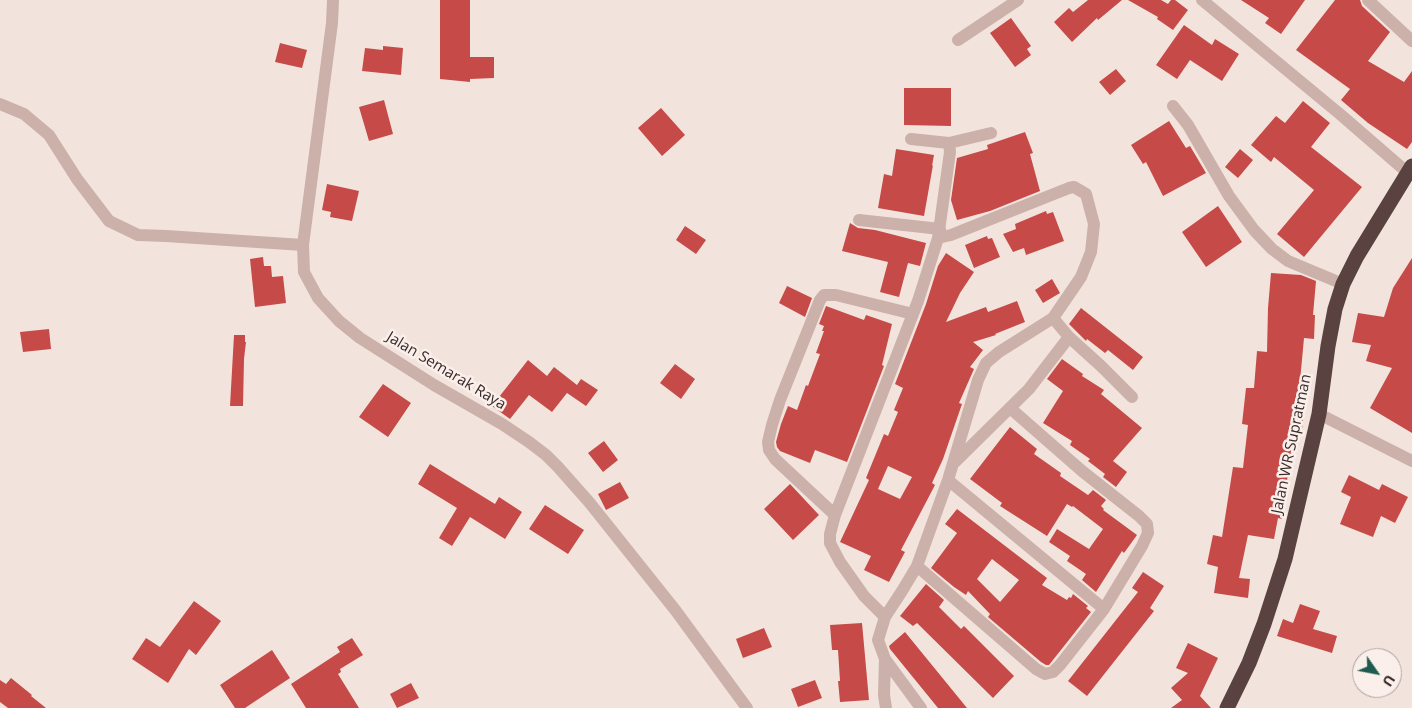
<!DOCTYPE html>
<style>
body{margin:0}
#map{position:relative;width:1412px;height:708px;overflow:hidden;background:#f2e4dd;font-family:"Open Sans",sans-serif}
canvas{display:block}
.north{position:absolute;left:1352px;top:648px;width:50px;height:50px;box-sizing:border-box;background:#faefea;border:1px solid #aca09d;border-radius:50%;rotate:123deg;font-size:14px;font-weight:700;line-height:20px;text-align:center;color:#382a29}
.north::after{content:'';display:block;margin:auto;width:18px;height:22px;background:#1e5a50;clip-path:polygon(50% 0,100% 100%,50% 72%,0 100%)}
</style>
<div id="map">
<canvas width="1412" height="708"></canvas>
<div class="north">U</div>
</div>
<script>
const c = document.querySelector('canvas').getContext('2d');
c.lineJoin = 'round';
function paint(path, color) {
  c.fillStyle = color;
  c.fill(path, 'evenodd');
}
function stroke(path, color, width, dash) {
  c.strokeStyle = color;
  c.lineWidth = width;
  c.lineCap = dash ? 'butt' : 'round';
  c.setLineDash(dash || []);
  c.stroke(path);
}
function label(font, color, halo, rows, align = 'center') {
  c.font = font + ' "Open Sans",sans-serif';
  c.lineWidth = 5;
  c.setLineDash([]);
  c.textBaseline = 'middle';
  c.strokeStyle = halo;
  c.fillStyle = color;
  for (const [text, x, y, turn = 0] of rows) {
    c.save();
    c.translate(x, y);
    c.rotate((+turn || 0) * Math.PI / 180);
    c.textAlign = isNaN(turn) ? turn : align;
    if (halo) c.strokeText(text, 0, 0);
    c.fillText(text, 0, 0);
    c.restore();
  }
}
const building = new Path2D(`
 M440 0H470V57H494V78L470 79V82L440 79Z
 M1088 0H1122L1098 20 1097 18 1072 42 1054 22 1069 8 1073 12Z
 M1128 0H1161L1168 4 1171 0H1175L1188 10 1173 30 1157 19 1158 17Z
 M1241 0H1305L1281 34 1265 23 1269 18Z
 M1335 0H1360L1362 6 1390 32 1368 61 1404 82 1412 71V142L1407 149 1368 123 1341 100 1350 89 1296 50Z
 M1011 18 1031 46 1027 49 1031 55 1015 67 990 33Z
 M1184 25 1212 45 1215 39 1239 54 1222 81 1190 60 1177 79 1156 65Z
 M280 43 307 50 302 68 275 62Z
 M383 46 403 48 401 75 362 71 365 48 383 50Z
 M1116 69 1126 81 1110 95 1099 82Z
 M904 88H951V126L904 125Z
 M384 100 393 134 369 141 359 107Z
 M1303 101 1330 123 1311 147 1362 187 1304 257 1277 234 1314 190 1274 157 1271 162 1251 145 1276 116 1285 123Z
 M661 108 685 135 662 156 638 128Z
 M1169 121 1186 148 1190 146 1206 173 1163 196 1146 162 1143 164 1131 145Z
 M1025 132 1033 153 1030 154 1040 191 990 211 957 220 951 200 957 158 988 149 987 145Z
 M896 149 934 155 932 166 933 165 924 216 878 208 884 174 892 176Z
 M1240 149 1253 160 1238 178 1225 167Z
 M327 184 359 191 352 221 330 217 331 212 322 210Z
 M1218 206 1242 242 1206 267 1182 232Z
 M1046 211 1047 214 1053 212 1064 241 1026 255 1024 248 1013 252 1003 234 1016 229 1015 224Z
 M850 223 858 228 875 230 926 243 920 266 908 263 899 297 880 292 888 262 842 251Z
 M685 226 706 240 696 254 676 240Z
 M987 236 988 239 992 238 1000 257 974 268 965 245Z
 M946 253 974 272 960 293 946 322 986 307 988 312 1017 301 1025 322 995 334 996 335 973 342 983 350 970 367 974 369 959 403 962 404 943 459 932 483 935 485 901 550 905 552 889 582 864 570 871 556 840 542 869 480 866 478 884 434 888 436 898 412 894 410 903 388 895 384 926 304 938 266ZM888 466 912 477 900 499 878 489Z
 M263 257 264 266H271L272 277 283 276 286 303 255 307 250 259Z
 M1412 258V433L1370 408 1392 368 1366 361 1371 345 1352 342 1358 313 1384 317 1393 288Z
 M1271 273 1301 275 1316 281 1313 315H1315L1314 339 1304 338 1299 392H1306L1302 429 1294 428 1282 519 1278 518 1274 539 1248 535 1239 578 1250 579 1248 598 1214 593 1218 567 1207 564 1213 535 1222 537 1233 467 1243 468 1248 425 1242 424 1246 388H1254L1257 351 1267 352 1268 308Z
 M1052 279 1060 293 1043 303 1035 290Z
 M787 286 812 298 805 317 779 303Z
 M826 306 864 320 866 315 892 324 882 365 884 366 847 462 815 450 810 463 780 451 777 447 776 442 781 424 788 406 797 410 806 385 808 386 820 354 816 353 824 331H822L824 326 819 324Z
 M1081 308 1143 357 1133 370 1108 350 1105 353 1087 339 1086 341 1069 324Z
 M49 329 51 349 23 352 20 332Z
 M234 335H245V342H246L244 359 243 406H230Z
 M1062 359 1083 374 1082 376 1104 390 1101 394 1142 428 1113 461 1127 472 1116 487 1103 477 1105 474 1088 461 1090 459 1070 445 1072 441 1043 423 1063 391 1047 379Z
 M528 360 547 376 554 367 577 385 581 379 598 390 586 406 567 393 552 412 529 395 510 419 492 406Z
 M675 364 695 379 681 399 660 383Z
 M383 384 411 403 388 437 359 417Z
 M1010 427 1037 449 1034 454 1061 473 1060 476 1088 495 1093 490 1106 500 1101 506 1104 509 1103 510 1137 535 1124 553 1122 551 1096 592 1082 580 1086 574 1067 561 1070 556 1049 542 1057 529 1089 549 1103 529 1073 506 1072 507 1067 504 1047 536 1000 506 1002 503 970 479Z
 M604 441 618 460 603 472 588 453Z
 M430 464 495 504 499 497 522 512 505 539 470 517 452 546 439 538 457 508 418 484Z
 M1349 475 1379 490 1382 484 1408 497 1395 523 1381 516 1373 537 1340 524 1351 497 1341 492Z
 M620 482 629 498 606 510 598 494Z
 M790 484 819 515 793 540 764 509Z
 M545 505 584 530 568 554 529 529Z
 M957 509 1047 578 1042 585 1067 600 1069 597 1071 598 1073 594 1088 606 1086 608 1091 612 1049 665H1046L1041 662 988 617 990 614 968 591 966 595 954 587 931 568 957 533 945 524ZM992 559 1019 580 1000 602 977 579Z
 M1143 572 1164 586 1150 608 1154 611 1087 696 1068 681 1138 592 1132 588Z
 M926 584 944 600 939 607 961 629 964 626 1014 676 993 698 917 623 913 626 900 616Z
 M194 601 221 621 196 655 189 649 168 683 132 659 146 638 160 647Z
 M1300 604 1320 611 1313 629 1337 636 1332 653 1277 636 1283 619 1293 623Z
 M862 623 869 700 840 702 838 681H840L838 650H832L830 625Z
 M764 628 772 647 743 658 736 639Z
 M905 632 967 708H938L890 649 889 646Z
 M352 638 363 655 340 669 341 672 338 674 359 708H306L291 684 340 652 337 647Z
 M1188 643 1218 658 1200 696 1211 708H1171L1182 700 1171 688 1188 673 1176 668Z
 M272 650 290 678 245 708H235L220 685Z
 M11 678 32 695 31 696 46 708H8L0 702V680L6 684Z
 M815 680 822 698 798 707 791 689Z
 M411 683 419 698 397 708 390 694Z`);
const minor = new Path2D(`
 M333 0 332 23 303 245 304 272 318 298 339 321 360 338 434 385 502 424 529 442 546 455 558 467 589 502 676 611 747 708
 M1202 0 1341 115 1408 173
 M1368 0 1412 41
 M958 40 1018 0
 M0 104 24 114 49 135 77 179 109 221 138 235 166 236 303 245
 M1173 106 1188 125 1229 196 1254 230 1272 249 1288 261 1343 284
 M911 139 949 143 991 133
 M859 220 940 229
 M1053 318 1069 337 1101 366 1132 397
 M1319 414 1412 461
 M955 462 1029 389 1069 337
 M948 480 1104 609
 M835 515 775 459 769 450 768 442 772 425 780 400 820 300 824 295H836L913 314
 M917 566 1036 669 1045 674 1053 672 1060 665 1104 609 1142 546 1148 533 1147 524 1139 516 1082 471 1010 408
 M885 617 864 596 840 562 830 543V534L835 515 918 301 938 238
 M885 659 884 695 886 708
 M921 708 885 659 878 640 885 617 902 591 917 566 948 480 978 380 986 363 999 352 1053 318 1081 277 1091 252 1094 224 1086 194 1074 187 1069 188 951 235 938 238 950 152 949 143`);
const highway = new Path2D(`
 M1227 708 1249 663 1264 624 1285 559 1319 414 1328 346 1335 309 1343 284 1357 256 1412 166`);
const streetNames = [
 ["Jalan Semarak Raya",446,371,31],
 ["Jalan WR Supratman",1292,444,-78]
];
paint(building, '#c64a47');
stroke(minor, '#cbb1a9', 12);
stroke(highway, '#594240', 15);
label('15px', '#382a29', '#faefea', streetNames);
</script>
